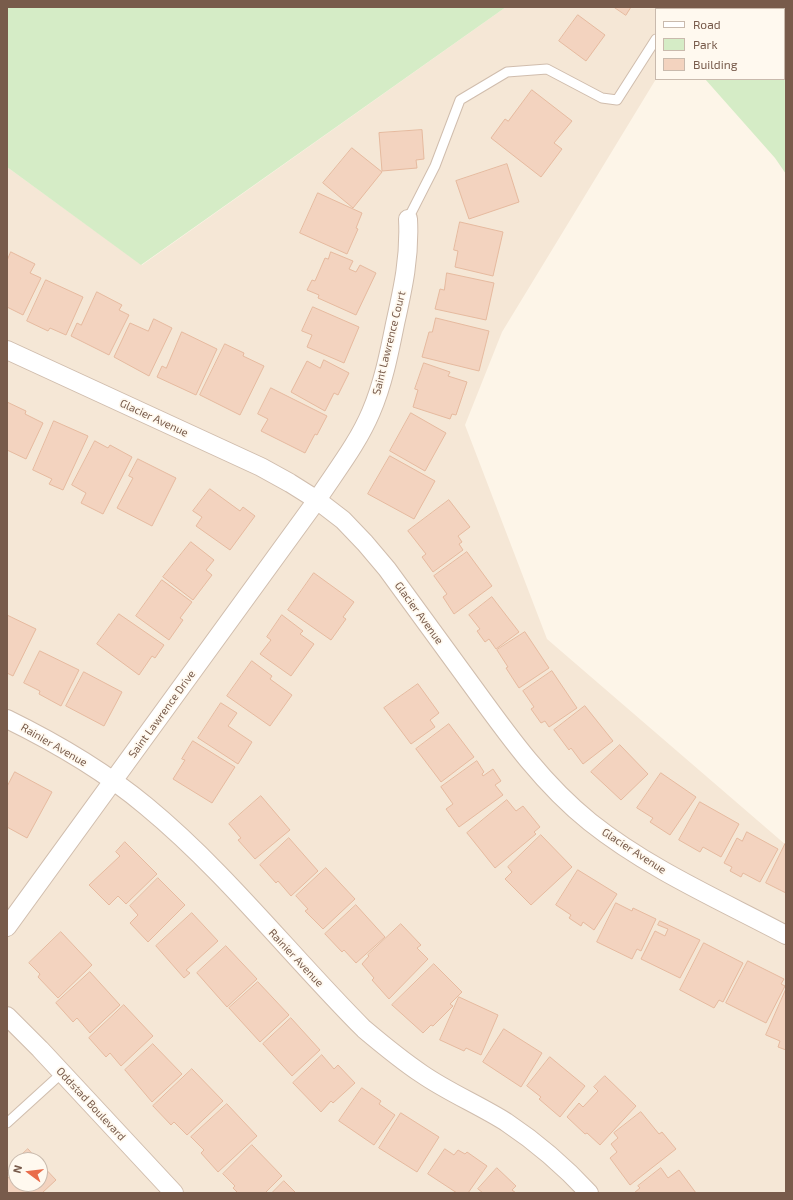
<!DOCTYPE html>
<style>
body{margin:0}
#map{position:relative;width:793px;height:1200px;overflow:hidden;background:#fdf5e8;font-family:"Exo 2",sans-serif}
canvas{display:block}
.frame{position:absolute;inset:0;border:8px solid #785b4b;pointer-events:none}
.legend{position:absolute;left:655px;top:8px;width:130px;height:72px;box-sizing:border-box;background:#fff9ef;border:1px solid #c9baad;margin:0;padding:5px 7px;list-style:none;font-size:12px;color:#785b4b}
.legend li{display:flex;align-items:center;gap:8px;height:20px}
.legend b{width:20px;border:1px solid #c9baad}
.north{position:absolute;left:8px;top:1152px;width:40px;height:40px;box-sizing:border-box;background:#fff9ef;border:1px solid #c9baad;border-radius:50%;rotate:285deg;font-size:11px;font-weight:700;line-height:16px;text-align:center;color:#785b4b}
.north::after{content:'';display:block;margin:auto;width:14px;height:18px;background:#e96d4b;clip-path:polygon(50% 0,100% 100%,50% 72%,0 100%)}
</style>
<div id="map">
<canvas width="793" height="1200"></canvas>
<div class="frame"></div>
<ul class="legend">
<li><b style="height:5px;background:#fff"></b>Road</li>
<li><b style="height:11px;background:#d5ecc6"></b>Park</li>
<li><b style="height:11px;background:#f3d3bf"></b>Building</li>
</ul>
<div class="north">N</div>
</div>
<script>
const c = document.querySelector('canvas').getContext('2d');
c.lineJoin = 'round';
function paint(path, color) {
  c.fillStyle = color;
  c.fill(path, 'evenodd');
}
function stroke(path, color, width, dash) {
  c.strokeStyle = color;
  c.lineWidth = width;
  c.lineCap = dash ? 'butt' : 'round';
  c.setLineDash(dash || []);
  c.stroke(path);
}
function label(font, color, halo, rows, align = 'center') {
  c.font = font + ' "Exo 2",sans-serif';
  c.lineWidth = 3.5;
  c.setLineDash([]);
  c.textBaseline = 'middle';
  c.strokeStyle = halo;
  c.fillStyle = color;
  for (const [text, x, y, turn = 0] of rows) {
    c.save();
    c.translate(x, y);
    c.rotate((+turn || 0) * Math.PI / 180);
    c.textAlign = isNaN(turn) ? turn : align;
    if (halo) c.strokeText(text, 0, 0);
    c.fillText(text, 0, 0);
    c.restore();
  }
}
const residential = new Path2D(`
 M506 7H700L699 9H656V79L502 332 465 425 547 639 786 845V1193H7V167L142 265ZM16 1160H40V1184H16Z`);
const green = new Path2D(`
 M7 7H506L141 265 7 167Z
 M700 7H786V174L775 158 705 79H784V9H699Z`);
const building = new Path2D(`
 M614 7H631L626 15Z
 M578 15 605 35 586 61 559 41Z
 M532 90 572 121 554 143 562 149 541 177 491 138 505 119 508 121Z
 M422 130 424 159 416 160 417 168 382 171 379 133Z
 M352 148 382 172 353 208 323 183Z
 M507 164 519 202 469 219 456 181Z
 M318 193 362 213 356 228 358 229 347 254 300 233Z
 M460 222 503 232 493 276 455 267 458 251 454 250Z
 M11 252 35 264 30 273 41 278 23 315 7 307V261Z
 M331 252 353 261 349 269 356 272 360 265 376 273 356 315 318 298 319 295 307 290 312 280 315 281 325 258 328 259Z
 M447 273 494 283 486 320 435 309 440 289 444 290Z
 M46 280 83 297 66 335 50 328 48 331 27 321Z
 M97 292 122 305 119 310 129 315 109 355 71 336 77 323 81 325Z
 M313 307 359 327 344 363 307 347 312 335 302 331Z
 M436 318 489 331 479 371 422 357 429 332H432Z
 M154 319 172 328 149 376 114 357 130 323 148 331Z
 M182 332 217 349 196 395 157 377 162 366 166 368Z
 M225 344 244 353 243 356 264 366 240 415 200 395Z
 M324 360 349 373 338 395 334 393 325 411 291 392 307 361 320 368Z
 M424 363 450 372 448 376 467 382 456 415 452 414 450 419 413 407 418 390 415 389Z
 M271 388 327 416 317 435 315 434 305 453 261 431 268 419 258 414Z
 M7 402 26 411 25 414 43 423 26 459 7 450Z
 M411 413 446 433 425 471 390 451Z
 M54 421 88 436 63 490 49 484 52 479 33 470Z
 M95 441 108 448 110 445 132 457 103 514 81 503 86 493 72 485Z
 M390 456 435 481 414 519 368 494Z
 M138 459 176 478 152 526 117 508 133 478 129 476Z
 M210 489 240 511 243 507 255 516 230 550 196 526 202 517 193 511Z
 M449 500 470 527 458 536 462 542 459 544 463 550 433 572 422 557 426 554 408 531Z
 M191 542 214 560 206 570 212 575 193 600 163 577Z
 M467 552 492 586 454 614 443 597 447 594 434 576Z
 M314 573 354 602 343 617 346 619 331 640 288 610Z
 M162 580 192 602 180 618 183 620 169 640 136 616Z
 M492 597 519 632 496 649 489 639 485 642 477 631 480 629 469 615Z
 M119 614 164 645 155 658 152 656 139 675 97 644Z
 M7 615 36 629 13 676 7 673Z
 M282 615 303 631 300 634 314 644 291 676 260 654 271 640 267 637Z
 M525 632 549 668 519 688 506 668 508 667 497 650Z
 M40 651 79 670 61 706 39 694 40 691 24 683Z
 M252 661 272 676 270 679 292 695 270 726 227 696Z
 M552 671 577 708 549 727 545 721 541 723 531 709 534 707 523 691Z
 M84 672 122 692 104 726 66 706Z
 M418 684 439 713 430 720 435 727 411 744 384 708Z
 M221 703 237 713 228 726 252 742 238 764 198 738Z
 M585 706 613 741 583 764 571 748 569 750 554 730Z
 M449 724 474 757 441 782 416 749Z
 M193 741 235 767 212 803 173 779 185 760 182 759Z
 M620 745 648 774 621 800 591 772Z
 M477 761 484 772 482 774 483 776 493 769 501 781 495 785 503 795 459 827 446 809 453 804 441 787Z
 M15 772 52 792 27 838 7 827V787Z
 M661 773 696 797 670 835 650 822 653 818 637 808Z
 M261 796 290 830 255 859 238 840 241 838 229 824Z
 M507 800 516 811 523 806 540 827 534 832 536 834 495 868 467 833Z
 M700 802 739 824 721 857 703 847 700 852 679 840Z
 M747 832 778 849 760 882 743 873 741 877 730 871 732 867 724 863 737 838 742 841Z
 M541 835 572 867 531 905 505 879 512 872 508 867Z
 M289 838 318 871 291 896 278 881 276 883 260 865Z
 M125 842 157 874 126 904 118 896 109 905 89 885 120 856 116 852Z
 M786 842V893L766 883Z
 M326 868 355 899 323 929 305 911 308 909 296 896Z
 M578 870 617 894 594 930 583 922 581 926 569 918 571 915 556 905Z
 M158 878 185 905 148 942 130 923 138 915 130 906Z
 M616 903 632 911 633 908 656 919 641 951 637 949 632 959 597 942Z
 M356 905 385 937 356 963 344 950 342 952 325 934Z
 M192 913 218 941 186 970 190 973 184 978 156 946Z
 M660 921 700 940 680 978 641 959 655 931 665 936 668 929 658 925Z
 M401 924 421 945 417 948 428 959 389 999 372 980 374 978 362 964 369 956 368 955Z
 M61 932 92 965 58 998 38 977 40 974 29 963Z
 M704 943 743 963 723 1002 719 1000 714 1008 680 990Z
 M226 946 257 979 227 1007 197 973Z
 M748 961 784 979 781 984 785 986 766 1023 726 1003Z
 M434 964 462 992 450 1004 453 1006 433 1026 431 1025 423 1033 392 1005Z
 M90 972 120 1005 90 1033 77 1018 73 1022 56 1003Z
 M258 982 289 1015 260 1042 229 1008Z
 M786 989V1050L778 1047 780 1041 766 1035Z
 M459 997 498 1015 481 1055 466 1048 464 1051 440 1040Z
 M124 1005 153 1036 121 1066 110 1053 106 1057 89 1038Z
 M291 1018 320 1050 292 1076 263 1044Z
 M504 1029 542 1053 521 1087 483 1062Z
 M153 1044 182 1074 152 1102 125 1070Z
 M322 1055 334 1069 338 1065 355 1083 333 1103 331 1101 321 1112 293 1083Z
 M550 1057 585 1086 560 1117 539 1099 541 1097 527 1086Z
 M192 1069 223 1101 187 1135 174 1122 171 1125 153 1106Z
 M605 1076 636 1106 600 1145 587 1133 585 1134 567 1117 579 1103 583 1107 598 1091 594 1087Z
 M362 1088 381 1101 379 1104 395 1115 374 1145 339 1121Z
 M227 1104 257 1136 218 1172 201 1153 204 1150 191 1137Z
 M641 1112 659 1134 662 1132 676 1149 630 1185 610 1158 617 1152 611 1144 618 1138 614 1133Z
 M401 1113 439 1137 417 1172 379 1148Z
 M252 1145 282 1176 265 1193H238L233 1188 235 1186 223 1174Z
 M28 1149 38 1160H16Z
 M445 1149 454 1155 458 1150 465 1154 467 1152 487 1166 468 1193H457L428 1174Z
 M16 1160V1168L12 1164Z
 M40 1163 56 1180 42 1193H7V1179L16 1171V1184H40Z
 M497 1168 516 1186 512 1190 516 1193H483L478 1189Z
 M661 1168 668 1178 679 1170 696 1193H634L640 1188 638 1186Z
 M284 1181 296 1193H272Z`);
const lane = new Path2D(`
 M676 9 677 7
 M408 219 435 166 460 100 507 72 547 69 602 98 617 100 656 39
 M7 1123 62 1073`);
const street = new Path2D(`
 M7 350 261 467 290 483 317 500 343 520 365 543 387 569C416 609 446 650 476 691 510 738 544 785 590 822 649 869 720 900 786 935
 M7 719C56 743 104 771 146 806 226 872 291 956 364 1029 383 1045 401 1060 422 1074 448 1092 479 1105 506 1122 536 1142 564 1166 589 1193
 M7 927 317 500C336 471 358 443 371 412 383 384 389 354 395 324 403 288 410 257 408 219
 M7 1016 40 1049 174 1193`);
const streetNames = [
 ["Saint Lawrence Court",389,343,-76],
 ["Glacier Avenue",154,418,25],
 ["Glacier Avenue",419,613,54],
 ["Saint Lawrence Drive",162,714,-54],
 ["Rainier Avenue",54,745,30],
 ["Glacier Avenue",634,851,33],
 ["Rainier Avenue",296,958,47],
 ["Oddstad Boulevard",91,1104,47]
];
paint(residential, '#f5e7d6');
paint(green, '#d5ecc6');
paint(building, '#f3d3bf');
stroke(building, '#e6ba9f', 1);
stroke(lane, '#d0bdad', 11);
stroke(street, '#d0bdad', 20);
stroke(lane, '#fff', 9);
stroke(street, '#fff', 18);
label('11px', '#785b4b', '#fff9ef', streetNames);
</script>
